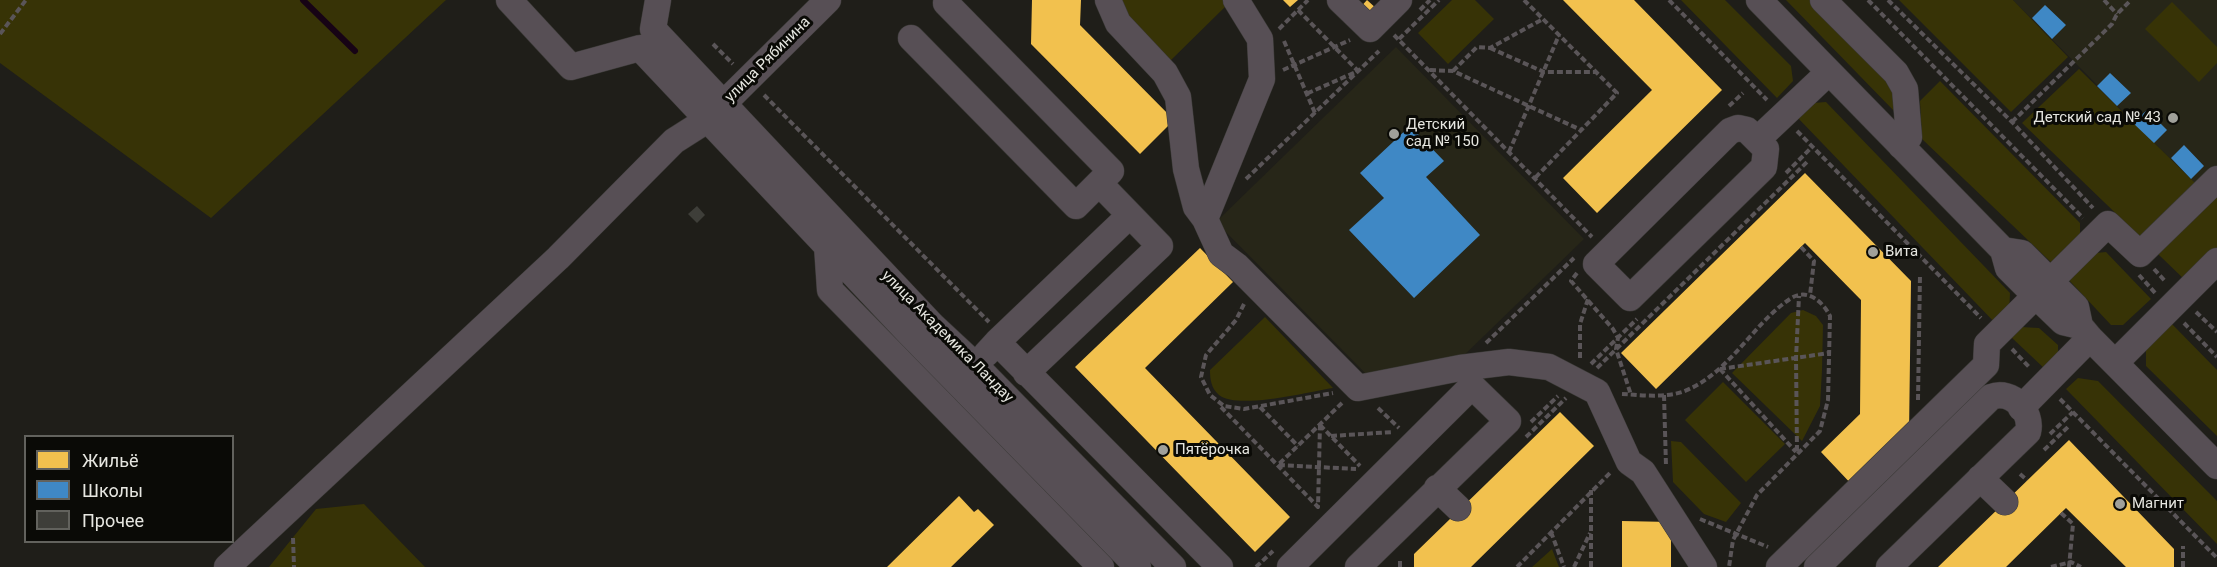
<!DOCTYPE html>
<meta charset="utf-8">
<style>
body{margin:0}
#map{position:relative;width:2217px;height:567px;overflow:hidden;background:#1f1e19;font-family:Roboto,sans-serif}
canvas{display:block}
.legend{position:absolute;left:24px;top:435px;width:210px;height:108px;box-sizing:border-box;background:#0a0a06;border:2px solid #62625d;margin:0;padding:8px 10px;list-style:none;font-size:18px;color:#e6e6e0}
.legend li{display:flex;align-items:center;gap:12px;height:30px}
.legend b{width:30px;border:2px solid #62625d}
</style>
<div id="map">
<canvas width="2217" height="567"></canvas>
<ul class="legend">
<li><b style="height:16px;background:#f2c14e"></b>Жильё</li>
<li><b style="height:16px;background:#3f88c5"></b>Школы</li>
<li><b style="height:16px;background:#3e3e39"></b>Прочее</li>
</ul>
</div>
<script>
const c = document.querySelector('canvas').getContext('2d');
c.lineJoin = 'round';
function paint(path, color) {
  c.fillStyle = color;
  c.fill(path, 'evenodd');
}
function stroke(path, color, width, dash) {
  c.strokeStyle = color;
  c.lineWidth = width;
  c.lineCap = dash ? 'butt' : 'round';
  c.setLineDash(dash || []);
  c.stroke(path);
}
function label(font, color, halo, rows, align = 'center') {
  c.font = font + ' Roboto,sans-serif';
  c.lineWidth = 6;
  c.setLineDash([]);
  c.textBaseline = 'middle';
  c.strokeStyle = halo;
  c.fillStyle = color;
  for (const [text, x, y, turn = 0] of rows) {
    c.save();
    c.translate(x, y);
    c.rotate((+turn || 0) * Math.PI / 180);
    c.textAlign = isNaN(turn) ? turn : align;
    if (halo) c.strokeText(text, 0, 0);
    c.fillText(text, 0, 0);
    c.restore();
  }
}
const built = new Path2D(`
 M2013 0H2217V166L2197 186Z
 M1396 47 1584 239 1455 364 1368 376 1216 222Z`);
const green = new Path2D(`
 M0 0H446L211 218 0 63Z
 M1116 0H1223L1227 5 1168 63 1123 16Z
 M1452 0H1475L1494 19 1448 64 1418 33Z
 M1681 0H1725L1791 66 1793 81 1777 98Z
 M1786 0H1813L1891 79 1900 108 1894 111Z
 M1899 0H2013L2068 57 2011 112Z
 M2172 2 2217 47V63L2199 82 2145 29Z
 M2079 69 2197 185 2217 166V253L2187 282 2022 123Z
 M1940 81 2080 223V241L2054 265 1922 139 1920 101Z
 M1826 102 2010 293 2009 315 1998 326 1797 117 1813 103Z
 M2106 252 2151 299 2123 325H2111L2068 279 2096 253Z
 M1803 310 1816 316 1823 325 1822 370 1820 406 1802 441 1732 373 1791 313Z
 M1265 317 1333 388C1308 392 1238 410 1219 395 1211 388 1210 379 1210 370Z
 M2171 323 2217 370V436L2146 366V350Z
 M2021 327 2039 328 2058 345V359L2046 370 2011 337Z
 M2078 378 2098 381 2217 501V544L2066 389Z
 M1723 382 1785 444 1746 482 1685 420Z
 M1671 441 1681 442 1741 503 1726 522 1704 514 1673 482Z
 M364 504 425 567H269L316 509Z
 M1552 549 1559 567H1532Z`);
const homes = new Path2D(`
 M1032 0H1081L1080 25 1174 120 1140 154 1031 44Z
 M1283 0H1298L1290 7Z
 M1367 0 1378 10 1367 21 1357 11Z
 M1563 0H1634L1722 90 1597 213 1563 178 1652 90Z
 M1805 173 1911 281 1909 435 1855 488 1821 452 1860 414 1861 300 1805 243 1656 389 1621 353Z
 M1200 248 1233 282 1145 368 1290 517 1255 552 1075 367Z
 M1560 412 1594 446 1471 567H1414V554Z
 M2069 440 2174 549V567H2126L2066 508 2006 567H1938Z
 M959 496 974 512 978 509 994 525 951 567H887Z
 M1622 521 1671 522V567H1622Z`);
const schools = new Path2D(`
 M2045 5 2066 25 2052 39 2032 18Z
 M2110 73 2131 93 2117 106 2097 86Z
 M2147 110 2167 130 2154 143 2133 123Z
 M1410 126 1444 161 1426 177 1480 235 1414 298 1349 230 1384 198 1360 173Z
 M2184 145 2204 166 2191 179 2171 158Z`);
const stream = new Path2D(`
 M303 0 355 51`);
const building = new Path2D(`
 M697 206 705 215 697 223 688 214Z`);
const path = new Path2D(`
 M1524 0 1617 93 1535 178
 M1669 0 1767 100
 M1868 0 2083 218
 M1888 0 2012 122 2093 208
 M2104 0 2117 14
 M1298 10 1358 71 1306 94
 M1420 10 1430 0
 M1279 29 1308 0
 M0 34 26 0
 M1394 35 1592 237
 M1399 39 1439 0
 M1284 41 1315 113
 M713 44 733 64
 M1490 48 1544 72H1595
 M1283 70 1350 40
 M1430 70 1453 71 1581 130
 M1453 71 1477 47 1490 48 1543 19
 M764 95 989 322
 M1729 106 1743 93
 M2012 122 2112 24 2117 14 2131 0
 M1797 131 1981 318
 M1509 152 1559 35
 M1786 173 1813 146
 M1246 179 1379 51
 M1801 247 1814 261 1810 295
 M2154 269 2165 281
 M1577 273 1571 281 1613 329 1618 338 1616 349 1631 395
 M2139 275 2156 294
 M1244 304 1236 320 1206 355 1201 377 1210 395 1224 406 1244 409 1333 393
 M2196 312 2217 332
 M2184 323 2217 357
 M1486 343 1574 258
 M2012 349 2030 368
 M1580 358V324L1588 299
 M1591 364 1637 319
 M1597 368 1808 161
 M1720 369 1796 452
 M1720 369 1829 353
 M1622 394C1641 395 1663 398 1682 392 1729 375 1752 324 1790 299 1807 287 1823 302 1830 316L1828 400 1820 431 1757 495 1733 540 1729 567
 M1664 395 1666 466
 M2060 399 2217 558
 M1918 400 1920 275
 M1342 403 1278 465 1356 469
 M1221 407 1318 507 1320 425
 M1260 407 1298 446
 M1378 408 1399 428
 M1531 422 1558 396
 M1320 425 1360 466
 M2050 434 2073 412
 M1331 436 1393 432
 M1526 437 1566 398
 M2044 450 2068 427
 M1797 451 1796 358 1799 296
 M2020 474 2027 480
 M2061 513 2073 524 2069 567
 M1700 519 1768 547
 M1551 532 1564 567
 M293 538 294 567
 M1256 567 1273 551
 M1400 567V560
 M1517 567 1610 473
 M1574 567 1590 533
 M1591 567V490
 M2051 567 2071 562 2081 567
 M2183 567V546`);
const minor = new Path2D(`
 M509 0 571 67 640 48 909 333 1138 567
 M658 0 653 29 932 325 975 365 1173 567
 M1108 0 1118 23 1165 73 1178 97 1186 169 1196 207 1205 219 1262 79 1260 39 1236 0
 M1340 0 1370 29 1399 0
 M1759 0 2003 250 2008 268 2036 296 2063 322 2080 326
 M1823 0 1896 73 1905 89 1909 137 1901 146
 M911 38 1076 206 1111 171 946 3
 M1738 128 1747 130 1766 149 1764 167 1630 298 1596 264 1730 131Z
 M1757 140 1829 72
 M1099 183 1130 215
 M1205 219 1221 254 1237 266 1358 388 1460 368 1509 362 1549 367 1597 392 1629 462 1643 472 1704 567
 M827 246 830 290 1101 567
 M2003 250 2022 253 2076 307 2080 326 2090 338 2217 466
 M997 342 1130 215 1160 246 1026 373
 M986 354 997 342 1220 567
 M2115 363 2217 261
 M2021 408 2090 338
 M1980 478 2005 502
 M1437 488 1458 508
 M227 567 558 258 674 141 707 120 828 0
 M1290 567 1472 386 1508 421 1358 567
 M1779 567 1986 365 1987 344 2108 224 2140 254 2217 179
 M1817 567 1991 397C2012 389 2033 412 2028 432L1889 567`);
const markers = [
 [2173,118,6,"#a0a09a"],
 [1394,134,6,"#a0a09a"],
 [1873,252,6,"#a0a09a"],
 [1163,450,6,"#a0a09a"],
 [2120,504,6,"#a0a09a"]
];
const streetNames = [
 ["улица Рябинина",768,60,-45],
 ["улица Академика Ландау",947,337,45]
];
const poiNames = [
 ["Детский сад № 43",2161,118,"right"],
 ["Детский",1406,125],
 ["сад № 150",1406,142],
 ["Вита",1885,252],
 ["Пятёрочка",1175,450],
 ["Магнит",2132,504]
];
paint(built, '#272618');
paint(green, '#373306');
paint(homes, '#f2c14e');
paint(schools, '#3f88c5');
stroke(stream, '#170315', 6);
paint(building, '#3e3e39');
stroke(minor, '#3a3936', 27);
stroke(path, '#5a5558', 4, [6, 3]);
stroke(minor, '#574f55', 26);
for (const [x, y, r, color] of markers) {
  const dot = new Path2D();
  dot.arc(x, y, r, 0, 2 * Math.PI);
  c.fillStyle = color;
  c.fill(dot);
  stroke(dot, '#0a0a06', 2);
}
label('15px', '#e6e6e0', '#0a0a06', streetNames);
label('15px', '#e6e6e0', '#0a0a06', poiNames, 'left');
</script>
